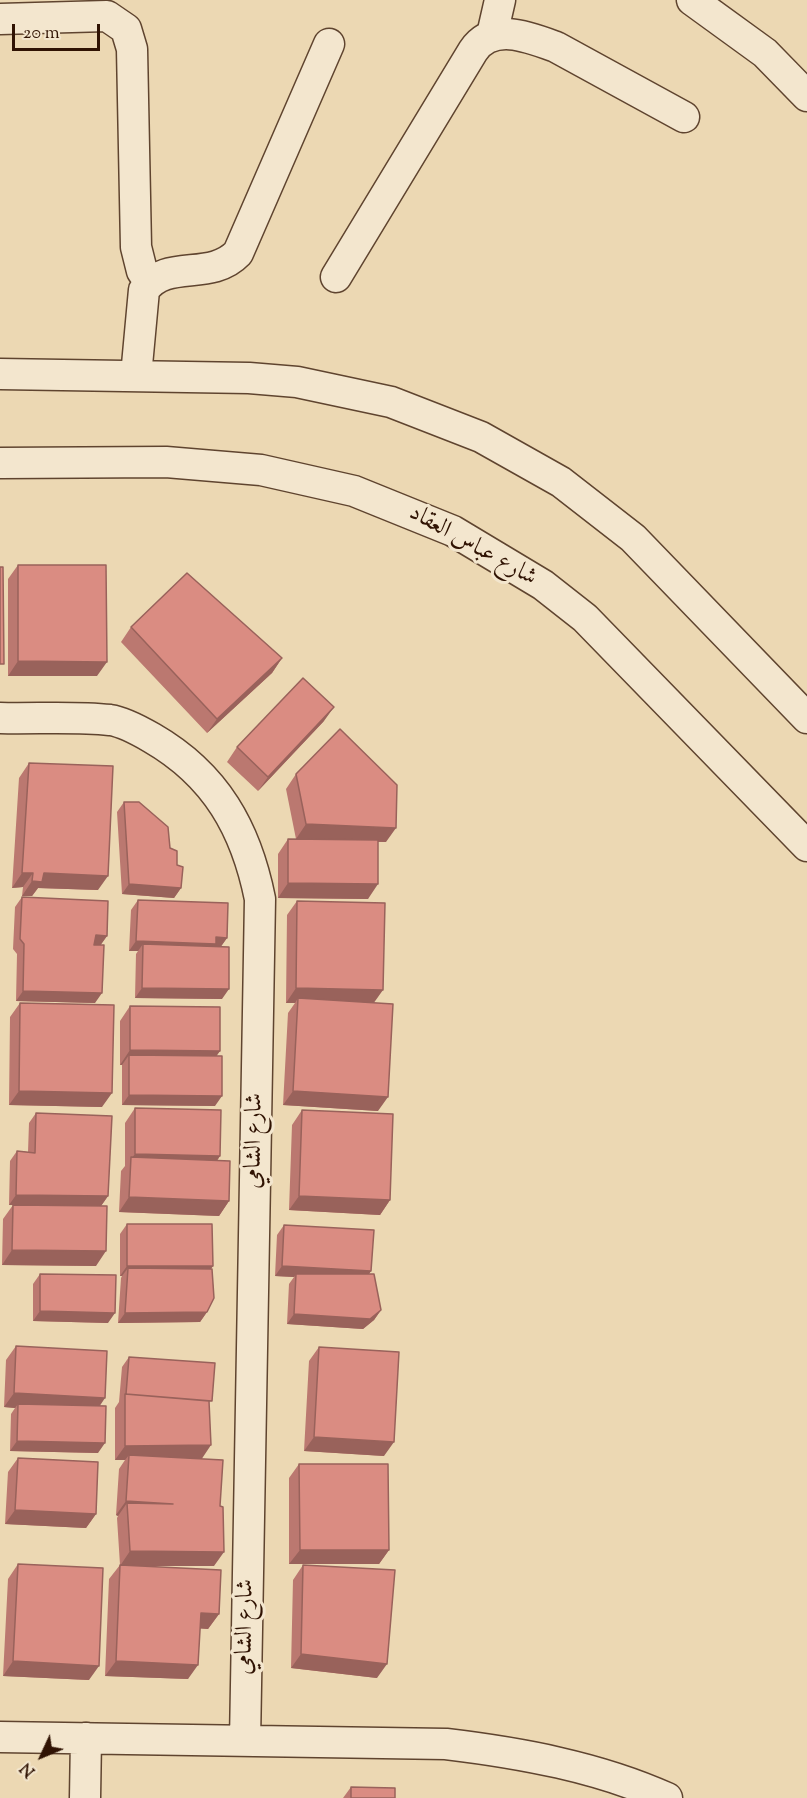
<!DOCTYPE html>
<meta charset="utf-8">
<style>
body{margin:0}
#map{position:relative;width:807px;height:1798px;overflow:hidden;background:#ecd8b3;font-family:"Sorts Mill Goudy",serif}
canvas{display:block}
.north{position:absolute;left:12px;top:1726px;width:60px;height:60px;-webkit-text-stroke:4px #f3e6ce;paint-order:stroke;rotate:226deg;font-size:16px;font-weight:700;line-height:24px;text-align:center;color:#301303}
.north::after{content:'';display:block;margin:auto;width:21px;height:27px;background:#301303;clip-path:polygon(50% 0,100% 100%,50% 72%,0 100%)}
.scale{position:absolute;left:12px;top:24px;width:88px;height:27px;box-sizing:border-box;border:3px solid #301303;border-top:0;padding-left:8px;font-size:18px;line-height:21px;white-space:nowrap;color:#301303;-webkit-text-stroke:4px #f3e6ce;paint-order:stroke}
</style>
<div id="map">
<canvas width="807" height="1798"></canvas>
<div class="north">N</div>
<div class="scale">20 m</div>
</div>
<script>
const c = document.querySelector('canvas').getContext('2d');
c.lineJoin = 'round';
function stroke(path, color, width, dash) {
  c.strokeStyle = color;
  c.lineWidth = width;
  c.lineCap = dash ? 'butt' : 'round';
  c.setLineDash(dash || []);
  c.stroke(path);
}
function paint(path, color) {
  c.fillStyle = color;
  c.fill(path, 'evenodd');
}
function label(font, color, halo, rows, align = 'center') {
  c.font = font + ' "Sorts Mill Goudy",Amiri,serif';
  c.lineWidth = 6;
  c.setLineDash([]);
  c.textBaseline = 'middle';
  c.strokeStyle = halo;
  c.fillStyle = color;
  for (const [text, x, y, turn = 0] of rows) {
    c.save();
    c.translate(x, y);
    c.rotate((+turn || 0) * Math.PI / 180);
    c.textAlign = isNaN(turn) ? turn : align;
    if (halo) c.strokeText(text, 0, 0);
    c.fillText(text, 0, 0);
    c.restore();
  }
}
const minor = new Path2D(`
 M692 0 765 53 807 96
 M0 19 107 16 126 29 132 49 136 247 142 271 150 283
 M492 35 500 0
 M336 277 473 51C492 22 529 37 556 47L684 117
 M0 374 249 378 297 382 391 402 481 437 561 482 633 538 807 718
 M136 376 144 290C167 258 210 282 238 253L329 44
 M0 463 166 462 261 470 354 491 453 531 543 585 585 618 807 846
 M0 718C36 719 74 716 110 720 124 722 140 731 152 738 216 775 246 829 260 899L245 1741
 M0 1737 446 1744C521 1753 598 1767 667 1798
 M85 1798 86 1738`);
const wall = new Path2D(`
 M18 565 97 676H8V579Z
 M131 627 282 658 272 673 207 733 121 642Z
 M324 721 258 791 227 762 237 747Z
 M29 763 98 890 38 888 32 896H22L23 887 12 888 19 778Z
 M296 774 386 842H378L368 899 278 898V854L288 839 315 840 296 839 286 789Z
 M124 802 170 848 181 888 174 898 122 894 117 812Z
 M22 897 107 936 100 945 95 1003 16 1001 17 954 13 949 15 907Z
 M138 900 227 938 221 946 222 999 135 998 136 954 138 951H129L131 910Z
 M297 901 374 1003 378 1111 283 1105 288 1013 295 1003H286L287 915Z
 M20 1003 102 1107 9 1105 10 1017Z
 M130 1006 220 1051 216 1056 215 1106 122 1105V1065H120V1021Z
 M135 1108 220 1156 217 1161 229 1201 219 1216 119 1212 121 1171 125 1166V1123Z
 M302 1110 390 1200 380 1215 289 1210 292 1125Z
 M36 1113 108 1196 101 1206 96 1266 2 1265 3 1219 13 1205H38H9L10 1161 17 1151 28 1152 29 1123Z
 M127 1224 213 1266 211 1269 207 1312 200 1322 118 1323 121 1278 122 1276H120V1234Z
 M284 1225 371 1271 369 1274 381 1310 374 1320 363 1329 287 1324 289 1284 294 1277 275 1276 277 1235Z
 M40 1274 108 1323 33 1321V1284Z
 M16 1346 100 1406 98 1453 10 1451 11 1414 15 1408 4 1407 6 1360Z
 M319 1347 384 1456 304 1451 309 1361Z
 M129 1357 209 1406 201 1459 214 1566H140L219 1614 208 1629 200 1628 188 1679 105 1676 109 1579 120 1565 117 1518 118 1516 116 1515 119 1469 125 1460H115V1408L119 1402 122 1367Z
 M18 1458 96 1514 86 1528 5 1524 8 1472Z
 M299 1464 389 1550 379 1564H289V1478Z
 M18 1564 89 1680 3 1676 8 1579Z
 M303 1565 377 1678 291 1668 293 1580Z
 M351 1787 395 1798H343Z`);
const shadedWall = new Path2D(`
 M282 658 272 673 207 733 217 719Z
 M18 661 107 662 97 676H8Z
 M334 707 324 721 258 791 268 777Z
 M306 824 396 828 386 842 296 839Z
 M22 873H33L23 887 12 888Z
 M44 873 108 876 98 890 38 888 32 896H22L32 881Z
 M288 883 378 884 368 899 278 898Z
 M129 884 181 888 174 898 122 894Z
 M96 935 107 936 100 946 89 945Z
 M216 937 227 938 220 948 143 944 138 951H129L136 941Z
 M142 988 229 989 222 999 135 998Z
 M296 988 383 990 373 1004 298 998 295 1003H286Z
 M23 991 102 993 95 1003 16 1001Z
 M130 1050 220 1051 210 1065 129 1055 122 1065H120Z
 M19 1091 112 1093 102 1107 9 1105Z
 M293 1091 388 1097 378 1111 283 1105Z
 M129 1095 222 1096 215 1106 122 1105Z
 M135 1154 220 1156 210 1170 131 1159Z
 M16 1195 108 1196 101 1206 9 1205Z
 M299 1196 390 1200 380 1215 289 1210Z
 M129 1197 229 1201 219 1216 119 1212Z
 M12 1250 106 1251 96 1266 2 1265Z
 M127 1266H213L205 1276 128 1268 122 1276H120Z
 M282 1266 371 1271 364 1281 296 1274 294 1277 275 1276Z
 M381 1310 374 1320 363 1329 287 1324 294 1314Z
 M40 1311 115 1313 108 1323 33 1321Z
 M207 1312 200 1322 118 1323 125 1313Z
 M14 1393 105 1398 95 1413 18 1404 15 1408 4 1407Z
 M314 1437 394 1442 384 1456 304 1451Z
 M17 1441 105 1443 98 1453 10 1451Z
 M211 1445 201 1460 129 1455 125 1460H115L125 1446Z
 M126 1501 173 1504 127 1503 118 1516 116 1515Z
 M15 1510 96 1514 86 1528 5 1524Z
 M300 1550H389L379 1564H289Z
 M130 1551 224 1552 214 1566H120Z
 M201 1613 219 1614 208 1629 190 1628Z
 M301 1654 387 1664 377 1678 291 1668Z
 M13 1661 99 1666 89 1680 3 1676Z
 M116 1661 198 1665 188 1679 105 1676Z`);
const building = new Path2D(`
 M18 565H106L107 662 18 661Z
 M0 567H3L4 664H0Z
 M187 573 282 658 217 719 131 627Z
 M303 678 334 707 268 777 237 747Z
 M340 729 397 785 396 828 306 824 296 774Z
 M29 763 113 766 108 876 44 873 42 882 32 881 33 873H22Z
 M124 802H139L168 827 170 848 177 851V865L183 867 181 888 129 884Z
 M288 839 378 840V884L288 883Z
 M22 897 108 901 107 936 96 935 94 945H104L102 993 23 991 24 944 20 939Z
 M138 900 228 903 227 938 216 937V944L136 941Z
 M297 901 385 903 383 990 296 988Z
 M143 944 229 947V989L142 988Z
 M298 998 393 1004 388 1097 293 1091Z
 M20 1003 114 1005 112 1093 19 1091Z
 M130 1006 220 1007V1051L130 1050Z
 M129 1055 222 1056V1096L129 1095Z
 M135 1108 221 1110 220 1156 135 1154Z
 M302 1110 393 1114 390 1200 299 1196Z
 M36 1113 112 1116 108 1196 16 1195 17 1151 35 1153Z
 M131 1157 230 1161 229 1201 129 1197Z
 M13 1205 107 1206 106 1251 12 1250Z
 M127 1224H212L213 1266H127Z
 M284 1225 374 1230 371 1271 282 1266Z
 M128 1268 212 1269 214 1298 207 1312 125 1313Z
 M40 1274 116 1275 115 1313 40 1311Z
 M296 1274H374L381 1310 370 1319 294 1314Z
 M16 1346 107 1351 105 1398 14 1393Z
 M319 1347 399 1352 394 1442 314 1437Z
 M129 1357 215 1363 212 1401 126 1394Z
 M125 1394 209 1401 211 1445 125 1446Z
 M18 1404 106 1406 105 1443 17 1441Z
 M129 1455 223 1460 220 1506 223 1507 224 1552 130 1551 127 1503 173 1504 126 1501Z
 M18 1458 98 1462 96 1514 15 1510Z
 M299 1464H388L389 1550H300Z
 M18 1564 103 1568 99 1666 13 1661Z
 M120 1565 221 1570 219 1614 201 1613 198 1665 116 1661Z
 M303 1565 395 1570 387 1664 301 1654Z
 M351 1787 395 1788V1798H351Z`);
const streetNames = [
 ["شارع عباس العقاد",472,547,29],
 ["شارع الشامي",256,1141,-89],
 ["شارع الشامي",247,1627,-89]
];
stroke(minor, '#5f442f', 33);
stroke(minor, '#f3e6ce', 30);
paint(wall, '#bb7870');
paint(shadedWall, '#99625b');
paint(building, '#da8c82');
stroke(building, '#99625b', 1.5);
label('24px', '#301303', '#f3e6ce', streetNames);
</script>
